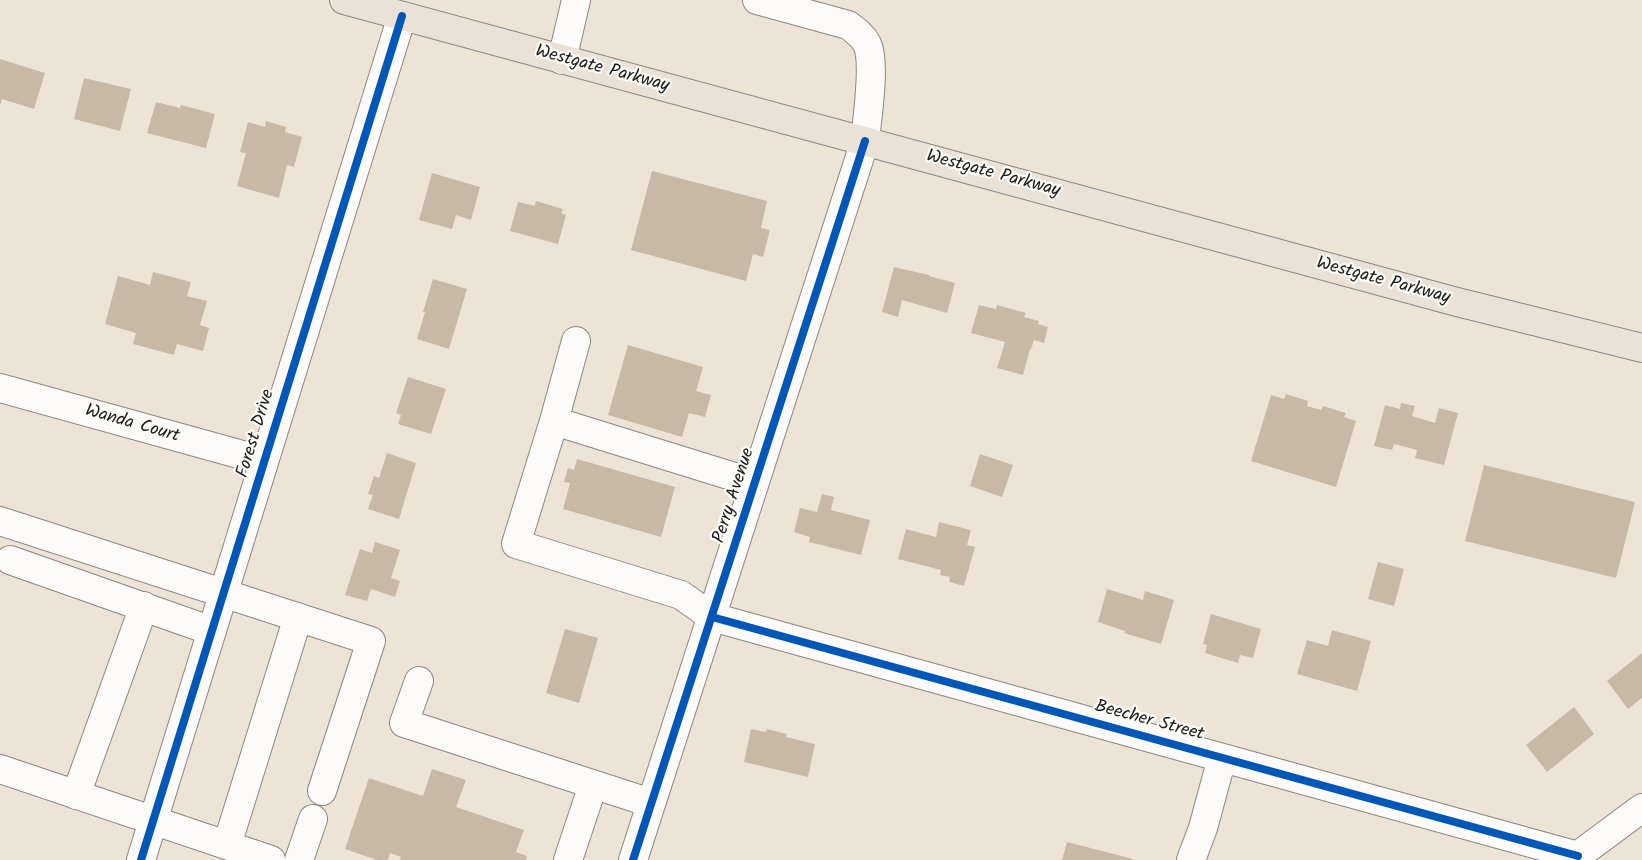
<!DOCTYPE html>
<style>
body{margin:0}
canvas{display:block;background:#ede4d6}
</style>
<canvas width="1642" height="860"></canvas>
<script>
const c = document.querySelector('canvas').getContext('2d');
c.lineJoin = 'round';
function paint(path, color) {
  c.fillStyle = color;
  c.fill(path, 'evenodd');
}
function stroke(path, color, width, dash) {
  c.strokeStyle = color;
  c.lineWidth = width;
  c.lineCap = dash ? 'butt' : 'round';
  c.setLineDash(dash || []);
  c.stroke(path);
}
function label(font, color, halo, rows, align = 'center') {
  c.font = font + ' Kalam,sans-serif';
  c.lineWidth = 4.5;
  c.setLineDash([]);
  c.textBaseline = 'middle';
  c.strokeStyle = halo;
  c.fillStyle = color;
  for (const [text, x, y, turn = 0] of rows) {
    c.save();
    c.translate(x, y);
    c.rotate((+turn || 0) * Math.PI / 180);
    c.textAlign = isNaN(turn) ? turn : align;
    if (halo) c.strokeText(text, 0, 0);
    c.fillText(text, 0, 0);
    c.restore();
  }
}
const building = new Path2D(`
 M0 59 45 73 34 109 2 99 0 105Z
 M84 78 131 89 120 131 74 119Z
 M156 102 180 108 181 105 215 114 206 148 147 133Z
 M266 121 286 127 285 132 302 137 294 167 287 165 279 198 237 186 246 153 240 152 248 122 265 127Z
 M652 171 767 201 761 228 770 230 763 257 753 254 746 281 631 250Z
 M432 173 480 187 471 220 456 215 452 229 419 220Z
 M536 201 563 209 561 213 566 215 558 244 510 231 518 202 535 206Z
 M894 267 929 275V276L955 283 947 313 902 300 898 317 882 312Z
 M153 272 191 282 187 296 207 301 200 325 209 328 203 351 177 344 174 355 133 344 136 333 105 324 118 276 150 285Z
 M433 279 467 289 449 349 417 339 425 312H423Z
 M979 305 996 309 997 305 1026 313 1024 317 1039 321 1038 324 1048 327 1044 343 1034 340 1031 349H1030L1023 375 997 368 1005 342 971 333Z
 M628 345 703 367 696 391 711 395 705 417 689 413 682 437 608 415Z
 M408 377 446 389 431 434 398 424 401 415 396 413Z
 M1286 394 1308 401 1307 406 1321 410 1323 406 1346 413 1344 417 1356 421 1336 487 1251 461 1271 395 1284 399Z
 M1401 403 1415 406 1412 416 1435 423 1439 408 1458 413 1444 465 1415 458 1417 450 1394 444 1392 450 1374 446 1385 405 1400 409Z
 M387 453 416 463 399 519 368 509 373 495 368 494 374 476 379 478Z
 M980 454 1013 465 1002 497 970 486Z
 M577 459 675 487 661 537 563 509 570 483 564 482 568 468 574 470Z
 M1484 465 1635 502 1616 578 1465 541Z
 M822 494 834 497 831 510 870 520 861 555 809 542 810 537 794 532 800 508 817 512Z
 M939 522 971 530 967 545 975 547 964 586 949 582 950 577 940 575 941 570 898 559 906 529 936 537Z
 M375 542 400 550 391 578 400 581 395 597 371 589 367 601 345 595 360 549 372 553Z
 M1378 562 1404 569 1394 606 1368 599Z
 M1107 589 1143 600 1145 591 1174 600 1161 644 1124 633 1125 631 1098 622Z
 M1211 614 1261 629 1253 658 1240 655 1238 663 1205 653 1207 645 1203 644Z
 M565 629 598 638 579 703 546 693Z
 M1332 630 1371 641 1357 691 1297 674 1307 640 1328 646Z
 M1642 653V698L1628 709 1607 681Z
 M1574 707 1594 734 1547 772 1526 745Z
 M751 729 766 732 767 729 787 734 786 737 815 744 808 777 744 762Z
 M432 769 466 780 456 807 524 830 516 852 527 856 526 860H400L401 857 390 853 388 860H377L345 849 369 778 423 796Z
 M1067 842 1133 859V860H1062Z`);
const minor = new Path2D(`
 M562 60 576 0
 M0 388 264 461
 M554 421 576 341
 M754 483 554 421 516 544 681 595 712 617 1578 856
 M0 521 371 641 322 791
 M10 560 212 631
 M419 681 404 723 651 803
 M0 769 271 860
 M76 795 144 606
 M227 845 298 617
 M141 860 402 16
 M299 860 313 819
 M568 860 593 785
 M633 860 865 141C867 118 876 63 867 44 863 36 856 31 848 25L757 0
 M1191 860 1203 828 1222 758
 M1572 860 1642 808`);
const major = new Path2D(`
 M344 0 1457 302 1642 348`);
const cycleway = new Path2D(`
 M712 617 1578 856
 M141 860 402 16
 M633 860 865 141`);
const streetNames = [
 ["Westgate Parkway",602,70,15],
 ["Westgate Parkway",993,175,15],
 ["Westgate Parkway",1383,282,15],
 ["Wanda Court",132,425,16],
 ["Forest Drive",257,434,-73],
 ["Perry Avenue",735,496,-72],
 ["Beecher Street",1149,722,15]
];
paint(building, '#c8b9a7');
stroke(minor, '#8b8680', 30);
stroke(major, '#8b8680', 30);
stroke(minor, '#fcfbf9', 28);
stroke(major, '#ebe2d7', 28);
stroke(cycleway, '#0057b8', 8);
label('18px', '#1c1c1c', '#fdfcf7', streetNames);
</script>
